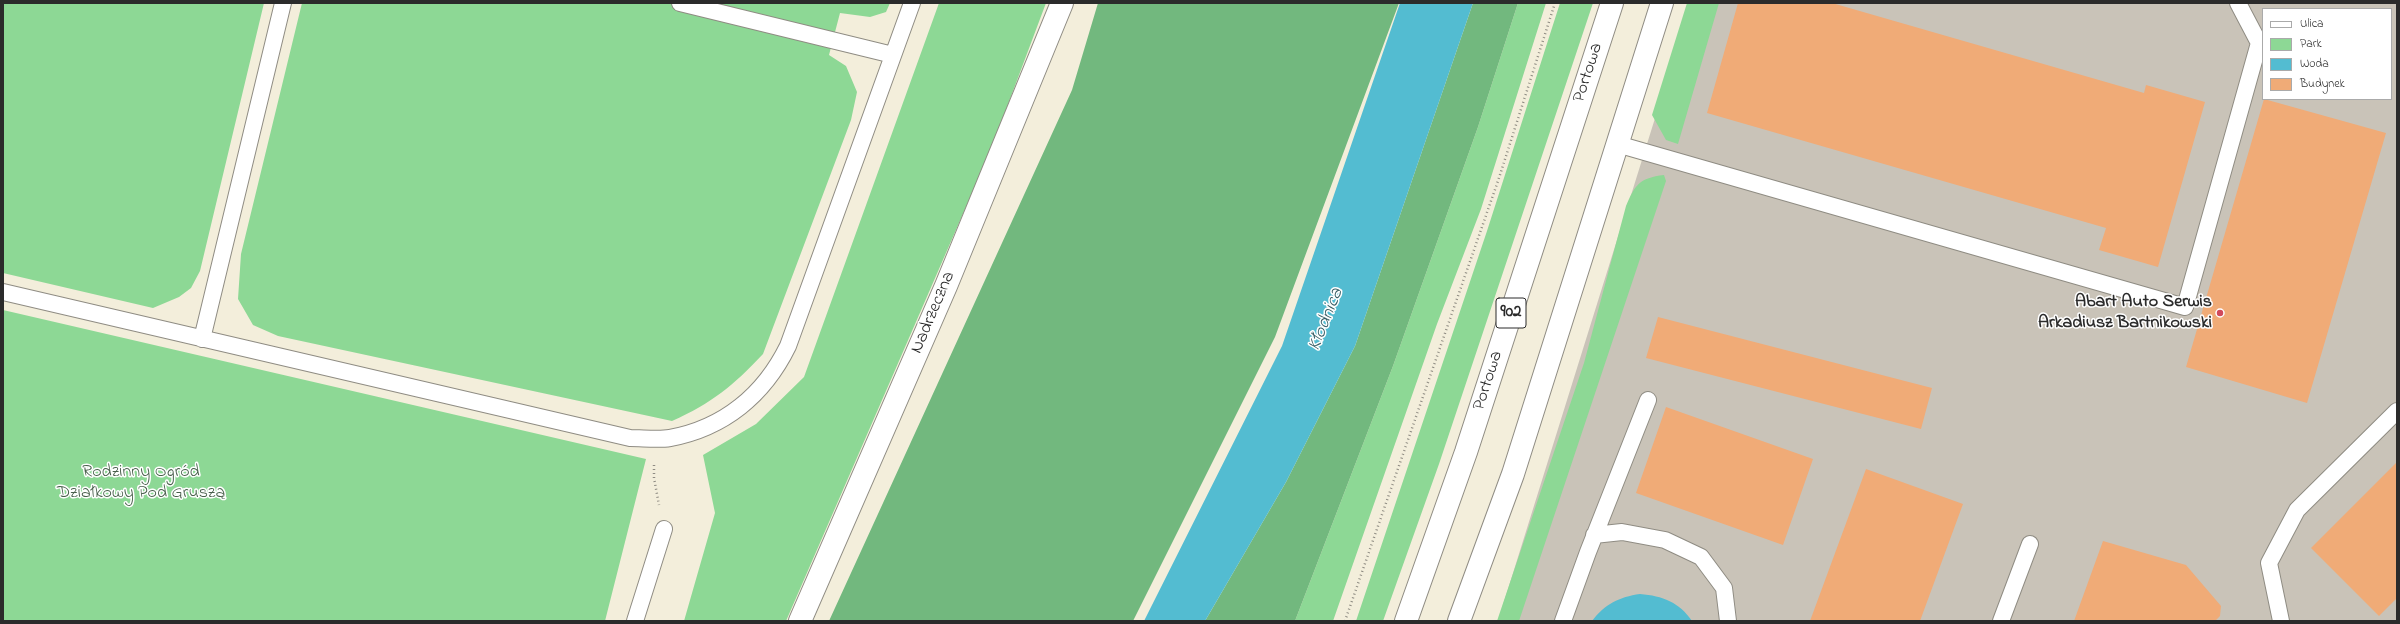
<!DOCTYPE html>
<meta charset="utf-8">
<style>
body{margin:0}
#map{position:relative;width:2400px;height:624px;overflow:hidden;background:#f3eedb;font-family:"Indie Flower",sans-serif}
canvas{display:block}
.frame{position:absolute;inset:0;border:4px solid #2b2b2b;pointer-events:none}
.legend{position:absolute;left:2262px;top:8px;width:130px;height:92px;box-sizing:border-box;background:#fff;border:1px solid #aaa;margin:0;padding:5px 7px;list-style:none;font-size:12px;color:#2b2b2b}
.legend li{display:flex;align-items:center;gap:8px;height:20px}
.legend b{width:20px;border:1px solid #aaa}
</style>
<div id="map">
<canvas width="2400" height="624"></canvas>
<div class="frame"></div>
<ul class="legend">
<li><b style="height:5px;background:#fff"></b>Ulica</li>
<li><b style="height:11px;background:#8dd895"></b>Park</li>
<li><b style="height:11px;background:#53bcd1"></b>Woda</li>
<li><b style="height:11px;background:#f0ab77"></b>Budynek</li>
</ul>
</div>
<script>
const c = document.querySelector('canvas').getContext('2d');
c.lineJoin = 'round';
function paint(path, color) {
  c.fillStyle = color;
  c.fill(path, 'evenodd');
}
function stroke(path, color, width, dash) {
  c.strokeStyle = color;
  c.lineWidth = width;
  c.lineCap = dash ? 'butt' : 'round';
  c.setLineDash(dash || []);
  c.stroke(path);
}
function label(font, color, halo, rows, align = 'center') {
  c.font = font + ' "Indie Flower",sans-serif';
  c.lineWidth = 3;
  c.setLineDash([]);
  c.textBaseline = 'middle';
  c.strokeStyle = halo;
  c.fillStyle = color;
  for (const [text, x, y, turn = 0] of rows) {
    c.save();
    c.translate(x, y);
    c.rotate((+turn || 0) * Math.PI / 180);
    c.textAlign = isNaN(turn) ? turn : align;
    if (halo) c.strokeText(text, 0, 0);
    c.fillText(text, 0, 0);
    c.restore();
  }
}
const industrial = new Path2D(`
 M1691 3H2397V621H1498ZM2263 9H2391V99H2263Z`);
const green = new Path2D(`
 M3 3H264L200 271 191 288 179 297 153 308 3 273Z
 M302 3H890L886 12 870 17 840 13 829 55 846 66 857 92 851 120 763 354C733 386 712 403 672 421L278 336 253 325 238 299 241 254Z
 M939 3H1046L992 147 786 621H684L715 513 703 455 756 424 804 377Z
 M1518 3H1546L1481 209 1437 324 1333 621H1295L1393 366 1478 127Z
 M1560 3H1593L1439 464 1383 621H1356L1487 231Z
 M1687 3H1719L1678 144 1666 140 1652 115Z
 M1664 175 1666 181 1519 621H1497L1584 363 1626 206C1635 185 1639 178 1664 175Z
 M3 310 646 459 605 621H3Z`);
const forest = new Path2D(`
 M1098 3H1399L1275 337 1133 621H829L1072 90Z
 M1473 3H1518L1478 127 1393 366 1295 621H1205L1286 482 1355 346Z`);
const water = new Path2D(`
 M1400 3H1473L1355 346 1286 482 1205 621H1144L1282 346Z
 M1640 594C1663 596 1679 602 1692 621H1592C1605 604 1619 597 1640 594Z`);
const building = new Path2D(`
 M1738 3H1832L2144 93 2146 85 2205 102 2158 267 2099 250 2106 228 1707 113Z
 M2264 99 2386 133 2307 403 2186 367Z
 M1658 317 1932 388 1921 429 1646 358Z
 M1666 407 1813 459 1783 545 1636 493Z
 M2397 462V598L2379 616 2311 548Z
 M1866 469 1963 504 1920 621H1810Z
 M2103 541 2186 565 2221 606 2220 616 2215 621H2074Z`);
const path = new Path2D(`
 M654 465V478L659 505
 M1345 621 1499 178 1555 3`);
const lane = new Path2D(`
 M680 3 893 55
 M1617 144 2185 307 2259 43 2238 3
 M3 292 630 438C643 438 658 440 670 438 724 428 764 395 788 346L912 3
 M202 339 283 3
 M1594 535 1622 532 1665 540 1701 557 1724 588 1728 621
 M635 621 664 529
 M1563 621 1588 552 1648 400
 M2001 621 2030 544
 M2281 621 2269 563 2297 510 2397 411`);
const street = new Path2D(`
 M800 621 946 286 1062 3`);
const primary = new Path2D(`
 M1406 621 1466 452 1612 3
 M1459 621 1513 474 1662 3`);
const markers = [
 [2220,313,4,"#d1495b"]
];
const shields = [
 [1511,313,30]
];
const shieldNames = [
 ["902",1511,313]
];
const streetNames = [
 ["Portowa",1589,73,-72],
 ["Nadrzeczna",934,313,-67],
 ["Portowa",1489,381,-72]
];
const poiNames = [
 ["Abart Auto Serwis",2212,303],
 ["Arkadiusz Bartnikowski",2212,324]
];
const parkNames = [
 ["Rodzinny Ogród",141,473],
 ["Działkowy Pod Gruszą",141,494]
];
const waterNames = [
 ["Kłodnica",1327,320,-68]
];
paint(industrial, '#c9c3b8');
paint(green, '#8dd895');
paint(forest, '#72b87e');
paint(water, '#53bcd1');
paint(building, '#f0ab77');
stroke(lane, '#8f8c83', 18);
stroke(street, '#8f8c83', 24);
stroke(primary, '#8f8c83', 24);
stroke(path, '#8f8c83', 2.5, [1, 3]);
stroke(lane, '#fff', 16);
stroke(street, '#fff', 22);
stroke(primary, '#fff', 22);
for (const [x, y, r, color] of markers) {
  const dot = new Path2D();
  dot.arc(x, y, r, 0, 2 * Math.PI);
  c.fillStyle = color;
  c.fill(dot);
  stroke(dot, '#fff', 1.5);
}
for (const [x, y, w] of shields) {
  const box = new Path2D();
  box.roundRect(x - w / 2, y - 15, w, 30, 3);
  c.fillStyle = '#fff';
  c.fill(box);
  stroke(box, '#2b2b2b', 1);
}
label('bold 17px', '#2b2b2b', null, shieldNames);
label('18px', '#2b2b2b', '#fff', streetNames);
label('bold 18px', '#2b2b2b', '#fff', poiNames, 'right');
label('18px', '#485f4b', '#fff', parkNames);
label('italic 19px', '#395e65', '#fff', waterNames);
</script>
